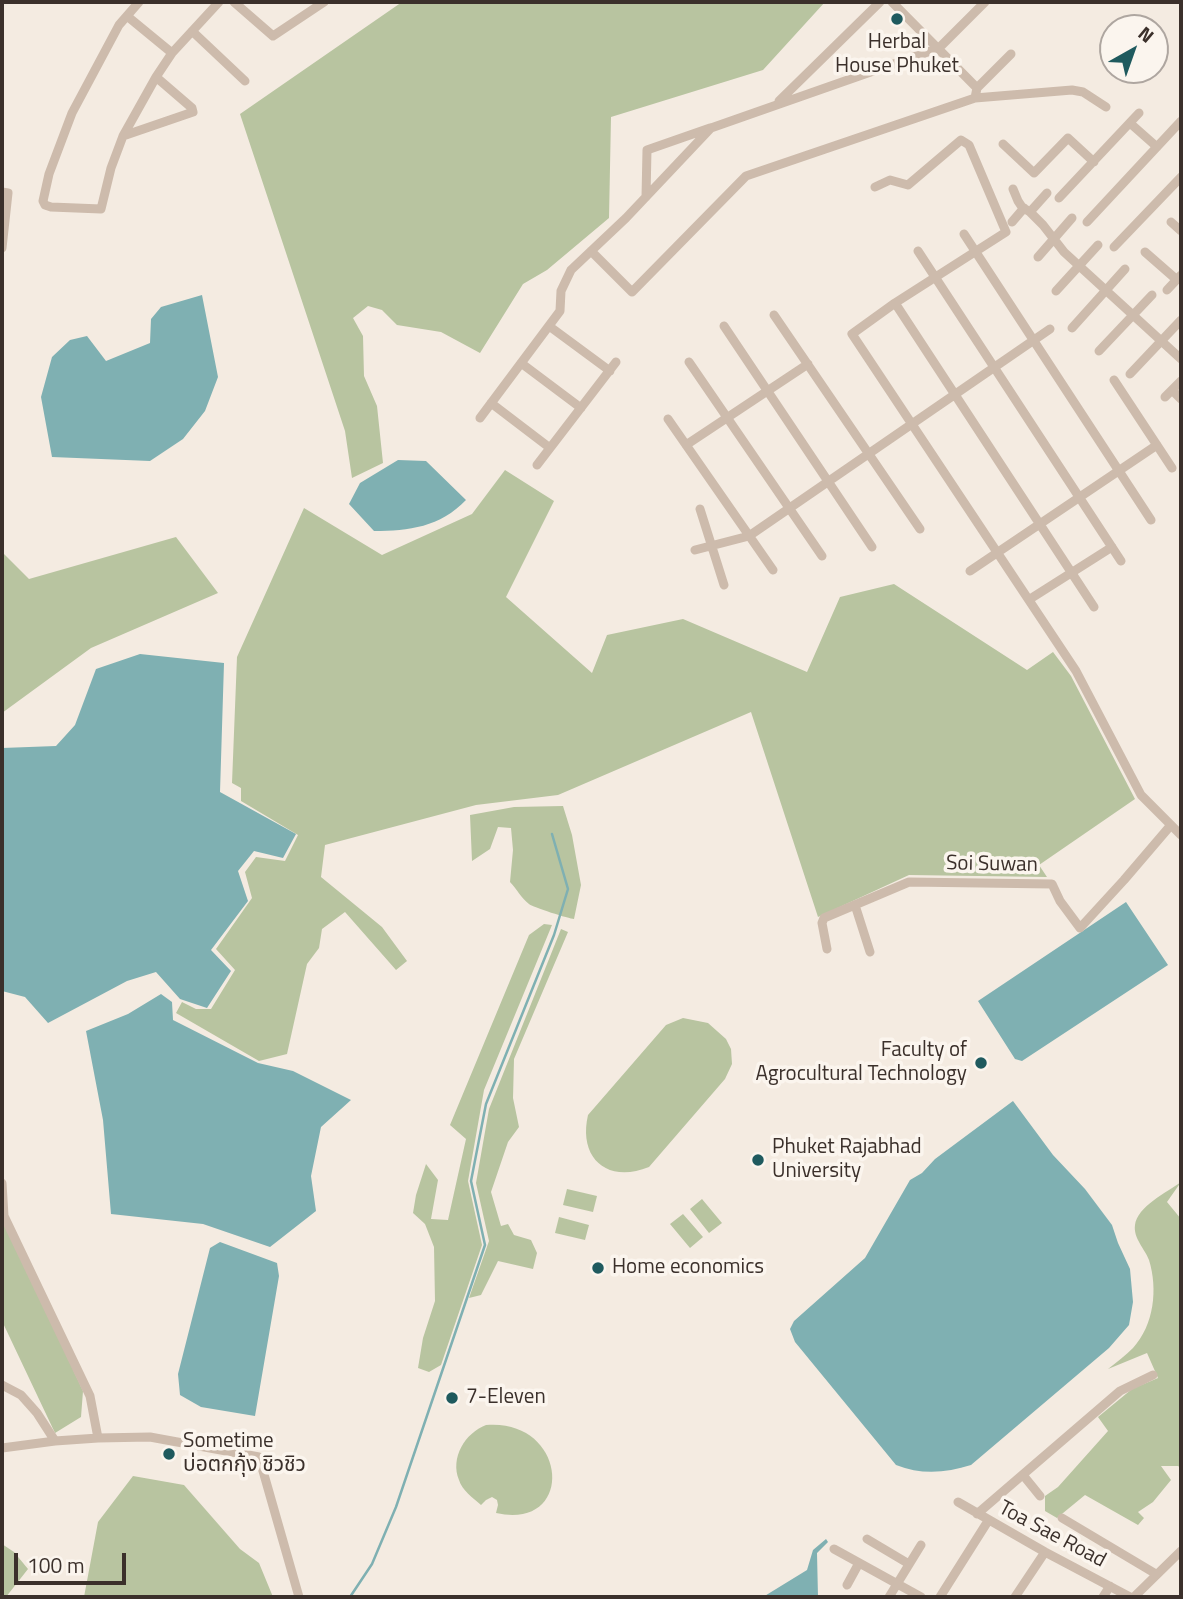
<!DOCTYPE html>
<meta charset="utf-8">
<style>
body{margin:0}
#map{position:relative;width:1183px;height:1599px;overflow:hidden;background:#f4ebe1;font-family:"Titillium Web",sans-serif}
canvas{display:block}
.frame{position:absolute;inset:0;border:4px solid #3b302b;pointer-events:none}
.north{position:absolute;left:1099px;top:14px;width:70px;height:70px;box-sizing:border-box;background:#fbf5ee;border:2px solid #aea6a0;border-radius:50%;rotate:40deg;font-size:19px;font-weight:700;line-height:28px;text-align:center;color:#3b302b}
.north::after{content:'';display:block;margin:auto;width:24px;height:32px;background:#1f5a5e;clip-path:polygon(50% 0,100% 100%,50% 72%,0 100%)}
.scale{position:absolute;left:14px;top:1553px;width:112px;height:32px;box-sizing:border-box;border:4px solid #3b302b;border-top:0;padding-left:9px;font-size:21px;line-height:24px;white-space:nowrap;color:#3b302b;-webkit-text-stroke:5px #fbf5ee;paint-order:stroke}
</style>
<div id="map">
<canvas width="1183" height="1599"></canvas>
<div class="frame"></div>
<div class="north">N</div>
<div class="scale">100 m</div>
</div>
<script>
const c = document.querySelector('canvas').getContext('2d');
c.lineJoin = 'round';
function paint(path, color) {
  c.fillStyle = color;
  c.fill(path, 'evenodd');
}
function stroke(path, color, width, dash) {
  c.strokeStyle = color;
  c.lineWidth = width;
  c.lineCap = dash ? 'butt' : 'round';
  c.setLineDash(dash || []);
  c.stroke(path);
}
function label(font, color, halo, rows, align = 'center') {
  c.font = font + ' "Titillium Web","Noto Sans Thai",sans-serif';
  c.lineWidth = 7;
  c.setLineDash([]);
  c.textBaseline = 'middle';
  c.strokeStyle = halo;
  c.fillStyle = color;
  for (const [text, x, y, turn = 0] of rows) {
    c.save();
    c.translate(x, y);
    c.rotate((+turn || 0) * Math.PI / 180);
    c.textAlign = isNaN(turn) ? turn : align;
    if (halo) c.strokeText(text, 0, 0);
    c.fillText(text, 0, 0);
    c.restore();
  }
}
const green = new Path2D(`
 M402 2H825L763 70 611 117 609 218 547 270 523 284 480 353 441 332 397 325 382 310 368 306 353 318 363 336 364 376 377 406 383 463 352 478 345 431 240 114Z
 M505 470 554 501 506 597 592 673 607 635 683 619 807 672 840 597 894 584 1027 670 1053 652 1071 676 1135 799 1039 865 1047 877 909 875 818 917 751 712 558 795 476 805 325 845 321 877 382 927 407 961 396 970 345 912 322 929 319 948 307 964 287 1054 259 1061 176 1013 182 1002 196 1009H211L235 970 216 949 252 898 245 872 256 857 285 861 298 835 241 801V788L232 783 237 657 304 508 382 555 472 514Z
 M176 537 218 593 91 648 2 713V552L29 579Z
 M563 806 572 835 581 885 574 919C570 919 532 907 529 904 522 899 516 888 510 882L513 850 511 828 498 827 490 849 472 861 470 815 514 807Z
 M544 924 552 925 484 1090 468 1181 482 1245 441 1365 429 1372 418 1368 423 1338 435 1301 434 1247 425 1224 413 1213 416 1195 426 1164 438 1180 431 1219 448 1220 466 1139 450 1125 529 935Z
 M561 929 568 932 514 1059 513 1098 519 1127 508 1142 491 1192 501 1226 508 1224 514 1235 531 1240 537 1253 533 1269 498 1261 481 1295 469 1298 489 1241 476 1183 489 1109Z
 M683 1018 708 1023 726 1039 731 1049 732 1064 725 1079 649 1167C607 1184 578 1158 588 1115L666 1025Z
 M1181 1182 1167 1202 1181 1219V1468L1178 1466H1161L1171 1480 1153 1502 1138 1512 1144 1518 1138 1525 1085 1495 1057 1518 1045 1511V1496L1058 1487 1108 1431 1098 1417 1132 1389 1158 1378 1147 1353 1108 1369C1117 1362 1126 1355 1133 1348 1154 1325 1158 1289 1149 1260 1145 1249 1133 1238 1135 1225 1137 1207 1167 1192 1181 1182Z
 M567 1189 597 1196 593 1212 563 1205Z
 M702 1199 722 1223 709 1233 690 1209Z
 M683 1214 703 1237 690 1248 670 1224Z
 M2 1216 83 1391 81 1417 55 1433 2 1321Z
 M559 1217 589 1225 585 1240 555 1233Z
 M486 1425C568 1418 577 1531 496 1513L498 1505 497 1500 492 1497 486 1500 481 1505C473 1498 462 1490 459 1480 450 1458 465 1433 486 1425Z
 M133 1476 184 1485 240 1549 259 1563 273 1597H84L98 1522Z
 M2 1544 14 1552 28 1569 6 1597H2Z`);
const water = new Path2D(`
 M202 295 218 377 205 411 183 439 150 461 52 457 41 397 52 357 70 340 87 336 106 361 150 343 151 319 161 307Z
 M398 460 426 461 466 500C440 527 409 531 374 531L349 504 360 483Z
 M140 654 224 663 220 792 296 834 283 858 254 851 238 871 248 901 211 950 231 971 207 1008 180 999 156 972 127 981 48 1023 25 997 2 991V748L56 746 75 725 96 669Z
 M1126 902 1168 965 1022 1061 1015 1059 978 1001Z
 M161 994 172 1002 173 1020 258 1063 293 1071 351 1100 321 1127 311 1176 316 1211 270 1247 203 1224 111 1214 103 1120 86 1031 128 1014Z
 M1013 1101 1053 1155 1085 1189 1112 1225 1118 1243 1130 1269 1133 1302 1129 1325 1109 1348 971 1465C946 1473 921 1475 896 1465L795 1342 790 1329 794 1321 865 1258 910 1180 922 1173 935 1159Z
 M220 1242 277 1263 279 1276 255 1416 201 1407 180 1395 178 1374 210 1248Z
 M826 1539 828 1542 817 1553 818 1597H763L807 1570 813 1550Z`);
const stream = new Path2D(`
 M350 1597 372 1564 396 1507 485 1245 471 1181 486 1104 554 935 568 889 552 834`);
const street = new Path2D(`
 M139 2 119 25 72 113 49 174 43 201 45 205 51 207 101 209 111 168 123 136 156 77 172 53 219 2
 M234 2 273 36 324 2
 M892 2 977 88 975 98
 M127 16 172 53
 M192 31 245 81
 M977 88 1011 54
 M779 101 880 2
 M1131 124 1157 147
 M123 136 193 112 192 108 156 77
 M1003 144 1034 173 1068 138 1094 162
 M875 187 890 180 908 185 961 140 969 145 1006 232 895 303 852 334 1076 671 1141 795 1181 835
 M1013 189 1018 201 1022 207 1030 212 1043 225 1064 252 1181 359
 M2 192 8 193 2 248
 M646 197 647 150 710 128
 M1059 198 1139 113
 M1030 212 1047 193
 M1012 222 1024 208
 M1087 222 1181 121
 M1171 222 1181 231
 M964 234 1151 520
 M1114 247 1181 177
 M591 251 632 292 746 176 975 98 1072 90 1083 92 1106 107
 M918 251 1121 561
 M1145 252 1177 280
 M1038 257 1072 218
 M1167 290 1181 275
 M1056 291 1098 245
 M895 303 1094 607
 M774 315 920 529
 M549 326 610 371
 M724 326 872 547
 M1072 328 1125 269
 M1099 351 1152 295
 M689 362 822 556
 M521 363 581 408
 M1130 374 1181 320
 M1114 380 1172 468
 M1172 390 1181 399
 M1165 397 1181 381
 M491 403 550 448
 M480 418 560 311 561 291 571 270 626 218 711 128 939 48 985 2
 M668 419 773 570
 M686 445 808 364
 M537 465 616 362
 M700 509 724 585
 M695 550 749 536 1050 329
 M970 571 1157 445
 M1030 599 1112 547
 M855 905 870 952
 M827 949 822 923 824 918 909 882 1052 884 1060 901 1080 928 1124 880 1171 825
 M2 1183 4 1216 90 1396 98 1438
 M2 1385 21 1395 37 1413 55 1441
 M2 1448 55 1441 98 1438 150 1437 259 1457 299 1597
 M1023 1475 1040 1496
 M958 1502 1045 1552 1130 1597
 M977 1514 1120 1391 1153 1375
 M1062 1518 1156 1574
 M867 1539 909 1564
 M834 1549 921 1597
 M847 1585 859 1563
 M889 1597 921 1545
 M940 1597 988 1521
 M1015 1597 1045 1552
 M1103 1597 1110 1586
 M1134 1597 1181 1551`);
const markers = [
 [897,19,7,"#1f5a5e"],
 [981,1063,7,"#1f5a5e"],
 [758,1160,7,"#1f5a5e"],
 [598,1268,7,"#1f5a5e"],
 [452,1398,7,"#1f5a5e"],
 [169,1454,7,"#1f5a5e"]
];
const poiNames = [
 ["Herbal",897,43,"center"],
 ["House Phuket",897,67,"center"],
 ["Faculty of",967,1051,"right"],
 ["Agrocultural Technology",967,1075,"right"],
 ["Phuket Rajabhad",772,1148],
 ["University",772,1172],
 ["Home economics",612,1268],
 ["7-Eleven",466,1398],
 ["Sometime",183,1442],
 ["บ่อตกกุ้ง ชิวชิว",183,1466]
];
const streetNames = [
 ["Soi Suwan",992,865,1],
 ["Toa Sae Road",1052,1535,28]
];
paint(green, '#b8c4a0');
paint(water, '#7fb0b2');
stroke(stream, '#7fb0b2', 2.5);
stroke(street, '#cdbbac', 9);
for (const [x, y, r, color] of markers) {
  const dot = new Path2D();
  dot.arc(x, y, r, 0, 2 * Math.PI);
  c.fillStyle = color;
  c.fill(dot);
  stroke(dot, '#fbf5ee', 2.5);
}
label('21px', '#3b302b', '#fbf5ee', poiNames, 'left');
label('21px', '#3b302b', '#fbf5ee', streetNames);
</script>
